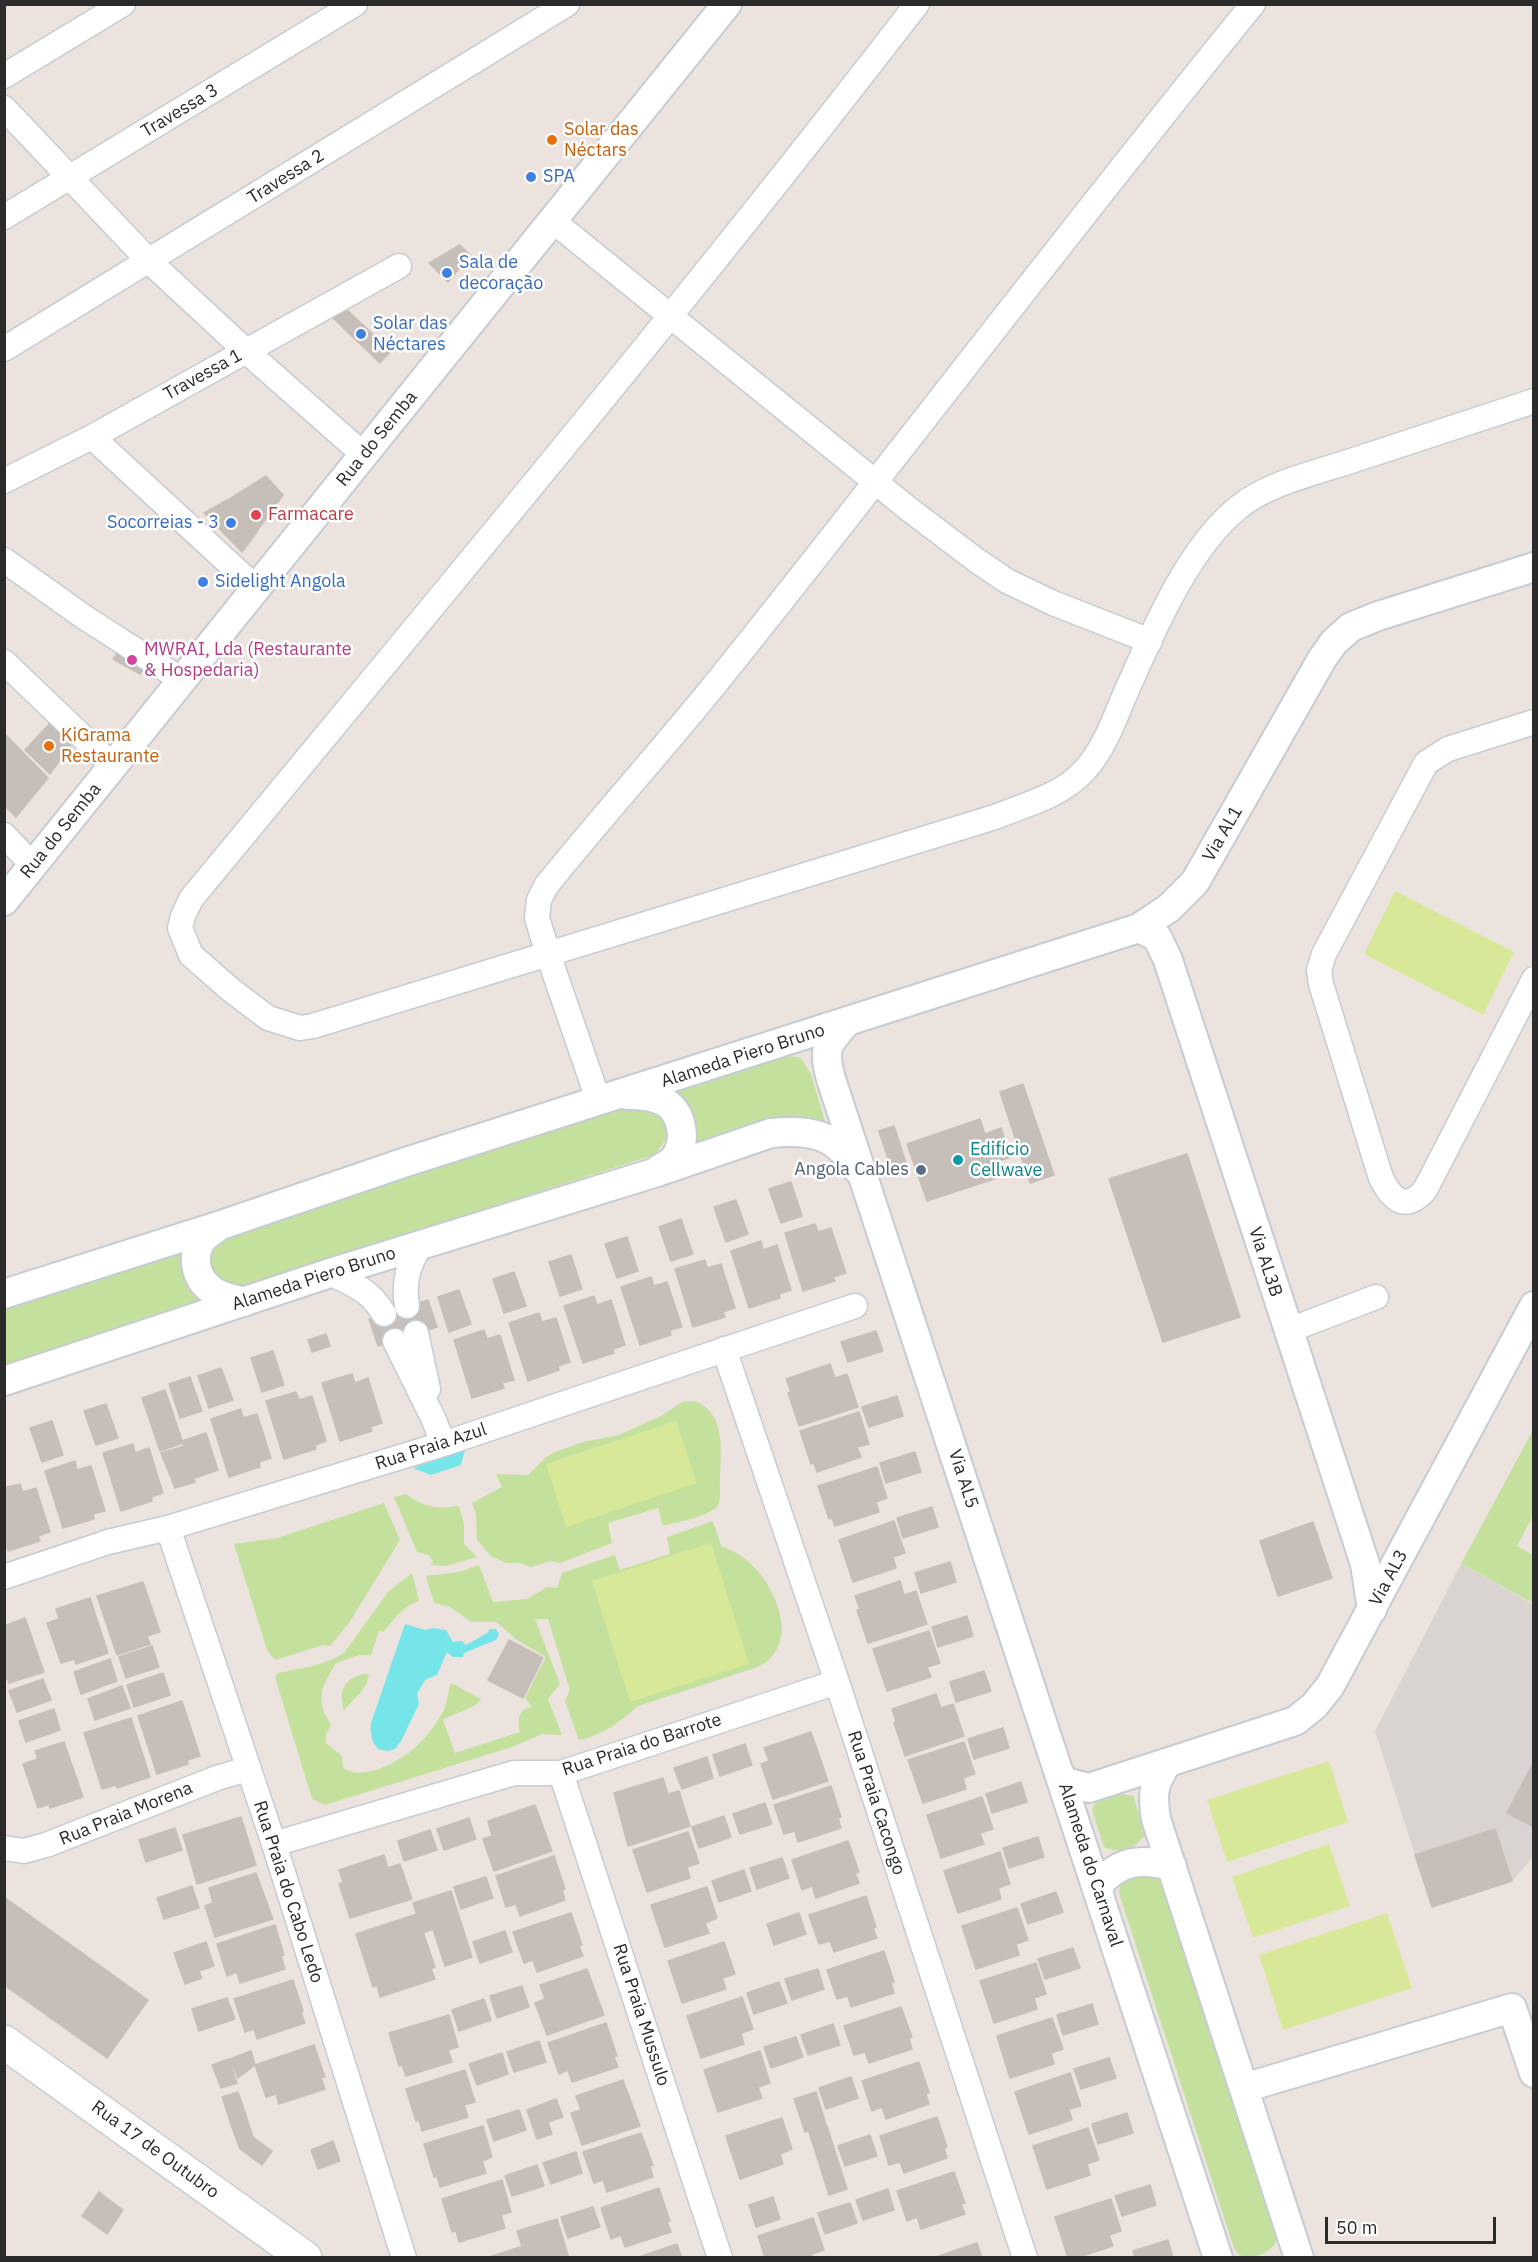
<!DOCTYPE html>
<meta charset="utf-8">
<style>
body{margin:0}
#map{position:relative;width:1538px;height:2262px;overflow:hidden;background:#ece3de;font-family:"IBM Plex Sans",sans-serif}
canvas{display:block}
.frame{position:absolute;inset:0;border:6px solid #2b2b2b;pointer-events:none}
.scale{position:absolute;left:1325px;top:2217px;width:171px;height:27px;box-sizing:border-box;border:3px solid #2b2b2b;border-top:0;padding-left:8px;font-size:18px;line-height:21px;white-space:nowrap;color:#2b2b2b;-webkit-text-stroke:4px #fff;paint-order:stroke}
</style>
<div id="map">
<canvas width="1538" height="2262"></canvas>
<div class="frame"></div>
<div class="scale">50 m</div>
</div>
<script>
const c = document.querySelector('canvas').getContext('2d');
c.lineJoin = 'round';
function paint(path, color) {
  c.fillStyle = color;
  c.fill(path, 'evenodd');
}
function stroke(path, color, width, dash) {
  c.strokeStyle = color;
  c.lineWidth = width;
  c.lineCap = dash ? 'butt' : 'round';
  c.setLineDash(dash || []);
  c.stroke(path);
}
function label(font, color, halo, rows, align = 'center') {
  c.font = font + ' "IBM Plex Sans",sans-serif';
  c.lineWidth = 5;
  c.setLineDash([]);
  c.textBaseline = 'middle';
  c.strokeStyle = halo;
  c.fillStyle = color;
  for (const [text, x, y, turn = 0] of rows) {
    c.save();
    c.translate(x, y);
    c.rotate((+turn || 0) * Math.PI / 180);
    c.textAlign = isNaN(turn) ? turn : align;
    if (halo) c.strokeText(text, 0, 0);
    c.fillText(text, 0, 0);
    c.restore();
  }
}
const green = new Path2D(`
 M785 1055 801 1058 811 1074 826 1125 693 1145 673 1089Z
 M638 1100C662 1108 666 1114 666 1140L654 1155 232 1290 214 1284 206 1249 219 1234Z
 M187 1247 205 1300 5 1367 4 1307Z
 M694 1401C726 1412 721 1450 720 1477 719 1485 722 1497 718 1505 712 1516 676 1522 663 1526L658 1508 608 1523 612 1543 560 1563 551 1561 531 1567 521 1563H506L491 1556 477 1540 476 1514 472 1503 502 1487 496 1474 528 1475 546 1457 555 1452 583 1442 619 1435 663 1415 682 1402Z
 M1533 1430V1516L1517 1546 1533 1555V1603L1461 1564Z
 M406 1494C425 1508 436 1509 459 1506L464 1525V1544L477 1557 446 1566 431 1565 433 1561 428 1555 417 1552 394 1497Z
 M384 1503 400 1540 349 1623 330 1646 323 1645 275 1660 267 1650 234 1544 277 1538Z
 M713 1521 721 1546C728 1549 736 1552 742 1557 767 1573 795 1623 775 1652 771 1659 765 1663 758 1667L638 1706C620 1722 603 1735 579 1740L565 1701 570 1690 548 1619H535L560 1684 548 1699 562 1735 542 1734 512 1747 325 1805 312 1799 275 1677 278 1673C301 1668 323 1666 344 1653L388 1592 412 1573 419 1601C400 1608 396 1618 383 1632L379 1631 371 1655H360L336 1663C322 1686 314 1700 331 1724L326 1734V1743L342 1756 343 1768C356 1775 365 1773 379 1769 409 1758 428 1738 444 1710 447 1703 448 1691 451 1683L481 1699C475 1709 454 1713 443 1720L455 1753 520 1732C517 1721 518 1708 532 1707L525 1698 546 1657 517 1640 496 1622H471L450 1607 434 1603 426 1576 459 1572 479 1565 493 1602 527 1599 547 1587 557 1588 562 1573 615 1555 620 1570 670 1554 667 1537Z
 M363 1674H369L366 1685 360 1693 344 1710C338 1691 344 1679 363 1674Z
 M1121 1794 1133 1796 1146 1834C1136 1848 1120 1855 1104 1847L1092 1810 1097 1800 1109 1795Z
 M1148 1875 1156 1876 1161 1882 1278 2236C1277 2249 1257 2259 1245 2257 1239 2256 1237 2252 1234 2248L1119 1893 1120 1885 1127 1881Z`);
const pitch = new Path2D(`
 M1395 891 1514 952 1483 1015 1364 954Z
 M676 1421 697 1483 566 1527 546 1464Z
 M711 1543 749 1664 630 1702 592 1581Z
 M1329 1761 1348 1822 1227 1862 1207 1800Z
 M1329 1844 1350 1906 1253 1938 1232 1877Z
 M1387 1913 1412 1988 1283 2030 1259 1955Z`);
const plaza = new Path2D(`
 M1461 1564 1533 1604V1761L1507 1813 1533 1827V1857L1512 1881 1495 1829 1415 1855 1375 1731Z`);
const water = new Path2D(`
 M465 1450 461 1465 431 1475 413 1468Z
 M405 1624 425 1630 433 1628 446 1630 453 1642 462 1641 466 1645 487 1633 490 1629H496L499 1634 496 1640 464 1653 463 1657H453L447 1652 437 1675 425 1680 417 1694 419 1704 401 1741 395 1749 387 1751 378 1749C371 1740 370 1734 371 1723Z`);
const building = new Path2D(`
 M460 245 470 255 448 282 429 263Z
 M347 310 391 351 380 363 332 317Z
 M266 476 283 495 257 531 228 500Z
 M227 500 257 532 242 552 204 513Z
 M123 646 151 662 140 674 113 659Z
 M51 722 73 742 50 774 25 750Z
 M4 733 48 778 16 817 4 805Z
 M1023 1084 1054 1175 1030 1183 1000 1092Z
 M980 1119 985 1134 1001 1128 1011 1157 995 1162 1000 1177 927 1201 907 1144Z
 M894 1126 909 1172 894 1177 879 1131Z
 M1187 1154 1240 1317 1163 1342 1109 1179Z
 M791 1182 802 1216 781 1223 769 1189Z
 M736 1200 748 1234 726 1242 714 1207Z
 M681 1219 693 1254 671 1261 659 1227Z
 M815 1224 818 1232 831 1228 846 1273 833 1277 835 1281 803 1291 785 1233Z
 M627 1237 638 1271 617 1278 605 1244Z
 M761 1241 763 1250 777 1245 791 1290 779 1294 780 1298 749 1308 731 1251Z
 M571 1255 582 1289 560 1296 549 1262Z
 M705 1260 707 1268 721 1264 735 1308 723 1312 725 1317 693 1327 675 1269Z
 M514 1272 526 1306 504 1313 493 1279Z
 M651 1277 654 1286 667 1282 682 1327 670 1330 671 1335 640 1345 621 1287Z
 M459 1290 471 1324 449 1332 438 1297Z
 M594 1296 597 1305 611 1300 625 1345 613 1349 614 1353 583 1363 564 1306Z
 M428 1300 437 1327 378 1346 369 1319Z
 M539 1313 542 1322 556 1318 570 1362 558 1366 559 1370 528 1381 509 1323Z
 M484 1330 487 1339 500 1335 514 1380 502 1383 504 1388 472 1398 454 1340Z
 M876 1331 883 1351 848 1362 841 1342Z
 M326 1334 330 1346 312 1352 308 1340Z
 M273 1351 284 1385 262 1392 251 1358Z
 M830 1364 835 1378 847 1374 858 1407 799 1426 788 1393 791 1392 786 1379Z
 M221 1368 233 1400 209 1408 198 1376Z
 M352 1374 355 1383 368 1378 382 1423 370 1427 372 1431 340 1441 322 1383Z
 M190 1377 202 1411 180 1418 169 1384Z
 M165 1390 183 1443 160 1451 142 1398Z
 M296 1392 299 1400 312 1396 326 1441 315 1445 316 1449 284 1459 266 1401Z
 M897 1396 903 1416 869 1427 862 1407Z
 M106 1404 118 1438 96 1445 84 1411Z
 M241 1409 243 1418 257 1414 271 1458 259 1462 260 1467 229 1477 211 1419Z
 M859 1412 869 1444 857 1447 861 1457 817 1472 814 1463 811 1464 800 1431Z
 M52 1421 63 1455 42 1462 30 1428Z
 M206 1433 218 1470 195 1478 192 1474 195 1482 175 1488 161 1453 184 1446 182 1441Z
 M133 1444 135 1453 149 1448 163 1493 151 1497 152 1501 121 1511 103 1453Z
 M915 1452 921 1472 886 1483 880 1463Z
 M75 1461 77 1470 91 1466 105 1511 93 1514 94 1519 63 1528 45 1471Z
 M877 1467 887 1498 876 1502 879 1512 835 1526 832 1518 829 1519 818 1486Z
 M20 1484 23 1492 36 1488 50 1532 38 1536 40 1541 8 1551 4 1539V1488Z
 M932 1507 938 1527 903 1538 897 1518Z
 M894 1521 905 1553 893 1557 896 1568 853 1582 839 1540Z
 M1313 1522 1332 1578 1278 1596 1260 1541Z
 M950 1562 956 1582 921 1593 915 1573Z
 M900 1581 904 1595 916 1591 927 1624 868 1643 857 1610 860 1609 855 1596Z
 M143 1582 160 1632 147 1636 150 1644 117 1655 97 1596Z
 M90 1598 108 1653 76 1664 74 1659 61 1663 47 1623 59 1619 56 1609Z
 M967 1616 973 1636 938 1647 932 1627Z
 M25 1618 44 1672 9 1683 8 1679 4 1680V1626Z
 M929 1631 940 1663 927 1667 931 1677 887 1691 873 1649Z
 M509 1640 543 1658 523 1698 488 1680Z
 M152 1646 159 1667 126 1678 119 1657Z
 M110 1659 117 1681 81 1694 74 1672Z
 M984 1671 991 1691 956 1702 950 1682Z
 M163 1673 170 1695 134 1707 127 1685Z
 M43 1679 51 1700 17 1712 9 1691Z
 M122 1686 130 1708 95 1720 88 1699Z
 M936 1694 941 1708 953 1704 964 1736 905 1756 894 1723 896 1722 892 1709Z
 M182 1701 200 1756 187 1760 188 1764 157 1774 138 1716Z
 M54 1709 60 1730 26 1742 19 1721Z
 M131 1718 150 1777 117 1788 116 1785 102 1789 84 1733Z
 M1003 1728 1009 1748 974 1759 968 1739Z
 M811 1732 828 1781 773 1799 761 1764 769 1761 764 1748Z
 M64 1742 83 1797 50 1808 49 1804 38 1808 23 1764 38 1759 35 1751Z
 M964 1742 975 1774 963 1778 966 1789 923 1803 908 1760Z
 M745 1744 752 1765 720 1776 713 1755Z
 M707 1757 713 1778 682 1789 674 1768Z
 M1534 1761V1827L1507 1813Z
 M663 1778 668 1794 679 1791 690 1826 628 1846 614 1793Z
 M1021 1782 1027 1802 992 1813 986 1794Z
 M831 1786 841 1817 838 1818 841 1828 798 1842 795 1831 784 1834 774 1805Z
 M982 1797 993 1829 980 1833 984 1844 941 1858 927 1815Z
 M765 1803 772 1824 740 1834 733 1814Z
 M535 1805 552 1851 494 1871 483 1839 492 1836 488 1821Z
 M724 1816 731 1837 699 1848 692 1827Z
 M241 1817 256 1865 197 1884 183 1835Z
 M469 1818 476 1839 444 1850 437 1829Z
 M175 1828 182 1850 146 1862 139 1840Z
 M1495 1829 1512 1881 1432 1907 1415 1855Z
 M430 1830 437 1850 404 1861 398 1841Z
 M688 1832 699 1863 687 1867 690 1878 647 1892 633 1850Z
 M1038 1837 1044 1857 1009 1868 1003 1848Z
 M848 1841 859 1872 855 1873 859 1883 816 1898 812 1886 802 1890 792 1860Z
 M1000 1852 1010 1884 998 1888 1001 1899 958 1913 944 1871Z
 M384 1855 388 1868 400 1864 412 1899 350 1918 339 1884 343 1882 339 1870Z
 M554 1856 565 1889 562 1890 565 1900 520 1916 516 1904 506 1907 496 1876Z
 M782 1858 789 1878 757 1889 750 1868Z
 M744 1870 751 1891 719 1902 712 1881Z
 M256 1873 273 1919 215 1937 205 1906 213 1903 209 1888Z
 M486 1877 493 1898 461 1909 454 1887Z
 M192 1886 199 1908 164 1919 157 1898Z
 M707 1887 717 1918 705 1923 709 1933 665 1947 651 1905Z
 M451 1891 472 1957 445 1966 433 1929 423 1933 413 1903Z
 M1056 1892 1063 1912 1028 1924 1021 1904Z
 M866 1896 876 1927 873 1928 877 1938 834 1952 830 1941 819 1944 809 1915Z
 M4 1897 148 2000 107 2058 4 1985Z
 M1017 1908 1028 1940 1016 1944 1019 1955 976 1969 962 1926Z
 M571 1913 582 1945 579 1946 583 1956 537 1972 533 1960 524 1963 513 1932Z
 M799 1913 806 1934 774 1945 767 1924Z
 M417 1914 435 1967 431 1969 435 1979 380 1997 377 1985 373 1987 356 1934Z
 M275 1925 284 1955 281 1956 285 1969 240 1983 237 1972 227 1976 217 1944Z
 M505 1931 512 1952 480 1963 473 1942Z
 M206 1942 214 1966 199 1971 202 1978 185 1984 174 1953Z
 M724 1942 735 1974 722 1978 726 1989 682 2003 668 1961Z
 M1073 1948 1080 1968 1045 1979 1038 1959Z
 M884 1951 894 1982 891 1983 894 1993 851 2007 848 1996 837 1999 827 1970Z
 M1036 1963 1046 1994 1034 1998 1037 2009 994 2023 980 1981Z
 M587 1969 604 2015 547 2035 535 2003 545 1999 540 1985Z
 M818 1969 824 1989 792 2000 785 1979Z
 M293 1980 303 2011 301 2012 305 2023 257 2039 254 2029 245 2032 234 1999Z
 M779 1982 787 2003 754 2014 747 1993Z
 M522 1986 529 2007 497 2018 490 1996Z
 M742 1997 753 2029 741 2033 744 2044 701 2058 687 2016Z
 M227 1998 235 2019 199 2031 192 2009Z
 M484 1999 491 2020 459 2031 452 2010Z
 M1092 2004 1098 2024 1063 2035 1057 2015Z
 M901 2007 912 2037 909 2039 912 2049 869 2063 865 2052 854 2055 844 2026Z
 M449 2015 458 2047 448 2050 452 2062 406 2076 402 2065 399 2066 389 2033Z
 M1052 2018 1063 2049 1051 2053 1054 2064 1010 2078 997 2036Z
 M606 2023 617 2056 614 2057 618 2067 572 2082 568 2070 559 2074 548 2043Z
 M833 2024 840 2045 808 2055 801 2035Z
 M796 2037 803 2057 771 2068 764 2047Z
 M539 2041 546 2062 514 2072 507 2052Z
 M314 2045 325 2077 321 2078 325 2089 279 2104 276 2094 266 2097 255 2065Z
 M251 2051 255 2065 238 2078 230 2059Z
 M760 2051 770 2083 758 2087 762 2098 718 2112 704 2070Z
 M502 2053 508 2074 477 2085 469 2064Z
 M1109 2058 1116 2078 1081 2089 1074 2069Z
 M229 2059 237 2083 221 2088 212 2065Z
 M919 2062 929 2093 926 2094 929 2104 886 2119 882 2107 872 2111 862 2081Z
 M465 2070 475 2102 464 2105 468 2117 422 2131 419 2120 416 2121 406 2089Z
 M1070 2073 1081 2106 1069 2109 1072 2120 1029 2134 1015 2092Z
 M851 2077 858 2098 826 2109 819 2088Z
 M623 2080 640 2126 582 2145 571 2113 581 2110 576 2096Z
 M238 2092 246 2115 230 2121 222 2097Z
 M816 2092 826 2125 805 2132 794 2099Z
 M556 2099 563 2117 548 2122 552 2134 537 2139 527 2110Z
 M519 2110 526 2130 494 2141 487 2120Z
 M1127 2113 1133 2133 1098 2144 1092 2124Z
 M246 2116 253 2137 272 2151 262 2165 240 2149 230 2122Z
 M937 2117 947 2147 944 2148 947 2158 904 2173 900 2162 889 2165 880 2136Z
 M782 2118 792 2149 780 2154 783 2164 740 2179 726 2136Z
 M483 2126 492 2157 482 2161 486 2173 440 2187 437 2176 434 2177 424 2144Z
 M827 2126 847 2189 829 2195 809 2132Z
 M1088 2128 1099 2160 1087 2164 1090 2175 1047 2189 1033 2146Z
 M641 2133 653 2165 650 2166 653 2177 607 2192 603 2180 594 2183 583 2152Z
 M870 2135 877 2156 845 2166 838 2146Z
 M333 2141 340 2161 318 2169 311 2150Z
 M576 2152 582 2173 551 2184 543 2163Z
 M537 2165 544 2186 512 2196 505 2176Z
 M954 2172 965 2203 961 2204 965 2214 921 2229 917 2217 907 2221 897 2191Z
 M502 2180 511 2212 501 2215 505 2228 459 2242 456 2231 452 2232 442 2199Z
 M1150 2185 1156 2205 1122 2216 1115 2196Z
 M659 2188 670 2221 667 2222 671 2232 625 2247 621 2235 611 2239 601 2208Z
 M888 2189 894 2210 863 2220 856 2200Z
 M99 2192 123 2210 107 2234 82 2216Z
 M773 2197 780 2219 756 2227 749 2205Z
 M1111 2199 1121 2231 1109 2235 1113 2246 1076 2258H1068L1055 2217Z
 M850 2203 857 2223 825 2234 818 2213Z
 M593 2207 600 2227 568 2238 561 2217Z
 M813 2218 824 2250 812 2254 813 2258H765L758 2236Z
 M557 2219 569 2258H549V2256L526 2258 517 2231Z
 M1168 2240 1173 2258H1135L1133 2251Z
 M977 2243 982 2258H933Z
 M677 2244 682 2258H636Z
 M523 2246 526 2258H486Z`);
const minor = new Path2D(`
 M917 4C682 309 435 603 191 899L183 916 180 928 191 955 231 990 268 1018 300 1028 313 1026 995 817C1024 805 1061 796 1083 772 1104 750 1114 720 1126 692 1152 634 1188 547 1239 507 1267 484 1314 473 1348 462 1410 442 1472 421 1534 401
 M4 76 123 4
 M4 108 150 262 246 351 364 455
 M4 217 355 4
 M553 221 910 510 976 560 1007 581 1053 603 1150 641
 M4 349 567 4
 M92 437 256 588
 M4 481 92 437 399 266
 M4 560 84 617 182 680
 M4 662 113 766
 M1534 722 1448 749 1426 763 1324 954 1319 970 1321 984 1381 1178C1392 1200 1405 1212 1425 1190L1534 979
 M4 835 33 865
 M599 1102 548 954 537 918 539 900 546 886C603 815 664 748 721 677 900 454 1072 226 1253 4
 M330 1273C354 1285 370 1290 384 1314
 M407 1306C403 1281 408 1266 421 1244
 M1287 1331 1376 1297
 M416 1333 428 1389
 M395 1341 434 1420 443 1444
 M724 1349 837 1682 1025 2258
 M168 1528 274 1844 404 2258
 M4 1577 108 1542 168 1528 443 1444 855 1306
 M561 1773 720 2258
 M274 1844 514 1773H561L837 1682
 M4 1848 24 1851 46 1845 217 1778 247 1769`);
const tertiary = new Path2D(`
 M4 901 727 4
 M1139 928 1157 937 1168 960 1365 1564 1372 1610
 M846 1023C826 1045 823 1049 831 1079L1218 2258
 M628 1095C640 1095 654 1096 665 1102 682 1113 687 1139 676 1156 673 1162 664 1166 658 1170
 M219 1226C213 1231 205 1235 201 1241 191 1258 196 1280 213 1291 221 1297 234 1299 244 1302
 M4 1294 221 1225 406 1162 1139 928 1169 908 1195 882 1322 659 1334 642 1351 627 1378 616 1534 567
 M4 1381 330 1273 657 1172 771 1133C811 1129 835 1134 857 1169
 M1167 1763C1153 1785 1152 1793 1156 1819L1299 2258
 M1059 1773 1065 1782 1089 1788 1295 1721 1314 1706 1330 1686 1534 1306
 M1100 1898 1098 1885C1120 1860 1141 1858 1172 1866
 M1244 2088 1512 2008 1534 2073`);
const secondary = new Path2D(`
 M4 2042 305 2258`);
const markers = [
 [552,140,6,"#e8710a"],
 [531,177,6,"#3f7fe0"],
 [447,273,6,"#3f7fe0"],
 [361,334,6,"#3f7fe0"],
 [256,515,6,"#e0444e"],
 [231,523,6,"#3f7fe0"],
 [203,582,6,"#3f7fe0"],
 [132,660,6,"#d1479c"],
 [49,746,6,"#e8710a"],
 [958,1160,6,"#0f9aa8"],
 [921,1170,6,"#5c6f8a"]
];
const streetNames = [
 ["Travessa 3",180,111,-31],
 ["Travessa 2",286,177,-32],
 ["Travessa 1",203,375,-29],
 ["Rua do Semba",377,439,-51],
 ["Rua do Semba",61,831,-51],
 ["Via AL1",1223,834,-60],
 ["Alameda Piero Bruno",743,1056,-18],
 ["Via AL3B",1265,1262,72],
 ["Alameda Piero Bruno",314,1279,-18],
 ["Rua Praia Azul",431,1447,-18],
 ["Via AL5",963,1479,72],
 ["Via AL3",1389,1578,-62],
 ["Rua Praia do Barrote",642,1745,-18],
 ["Rua Praia Cacongo",876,1803,72],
 ["Rua Praia Morena",126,1814,-22],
 ["Alameda do Carnaval",1090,1865,72],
 ["Rua Praia do Cabo Ledo",288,1892,72],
 ["Rua Praia Mussulo",641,2015,72],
 ["Rua 17 de Outubro",155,2150,36]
];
const foodNames = [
 ["Solar das",564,130],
 ["Néctars",564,151],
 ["KiGrama",61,736],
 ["Restaurante",61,757]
];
const shopNames = [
 ["SPA",543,177],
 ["Sala de",459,263],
 ["decoração",459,284],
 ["Solar das",373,324],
 ["Néctares",373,345],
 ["Socorreias - 3",219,523,"right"],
 ["Sidelight Angola",215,582]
];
const healthNames = [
 ["Farmacare",268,515]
];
const hotelNames = [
 ["MWRAI, Lda (Restaurante",144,650],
 ["& Hospedaria)",144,671]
];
const cultureNames = [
 ["Edifício",970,1150],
 ["Cellwave",970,1171]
];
const serviceNames = [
 ["Angola Cables",909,1170]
];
paint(green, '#c3e19d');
paint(pitch, '#d8e899');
paint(plaza, '#d9d4d1');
paint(water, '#75e5ea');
paint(building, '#c5beb9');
stroke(building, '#c8beb7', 1.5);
stroke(minor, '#c6ccd4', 27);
stroke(tertiary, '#c6ccd4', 32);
stroke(secondary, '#c6ccd4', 36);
stroke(minor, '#fff', 24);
stroke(tertiary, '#fff', 28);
stroke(secondary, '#fff', 33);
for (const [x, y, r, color] of markers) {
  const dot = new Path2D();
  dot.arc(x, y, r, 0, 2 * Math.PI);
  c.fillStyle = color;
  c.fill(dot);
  stroke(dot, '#fff', 2);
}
label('18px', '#2b2b2b', '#fff', streetNames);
label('18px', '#c56008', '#fff', foodNames, 'left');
label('18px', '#366cbe', '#fff', shopNames, 'left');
label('18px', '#be3a42', '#fff', healthNames, 'left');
label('18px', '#b23c85', '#fff', hotelNames, 'left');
label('18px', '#0d838f', '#fff', cultureNames, 'left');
label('18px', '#4e5e75', '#fff', serviceNames, 'right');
</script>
